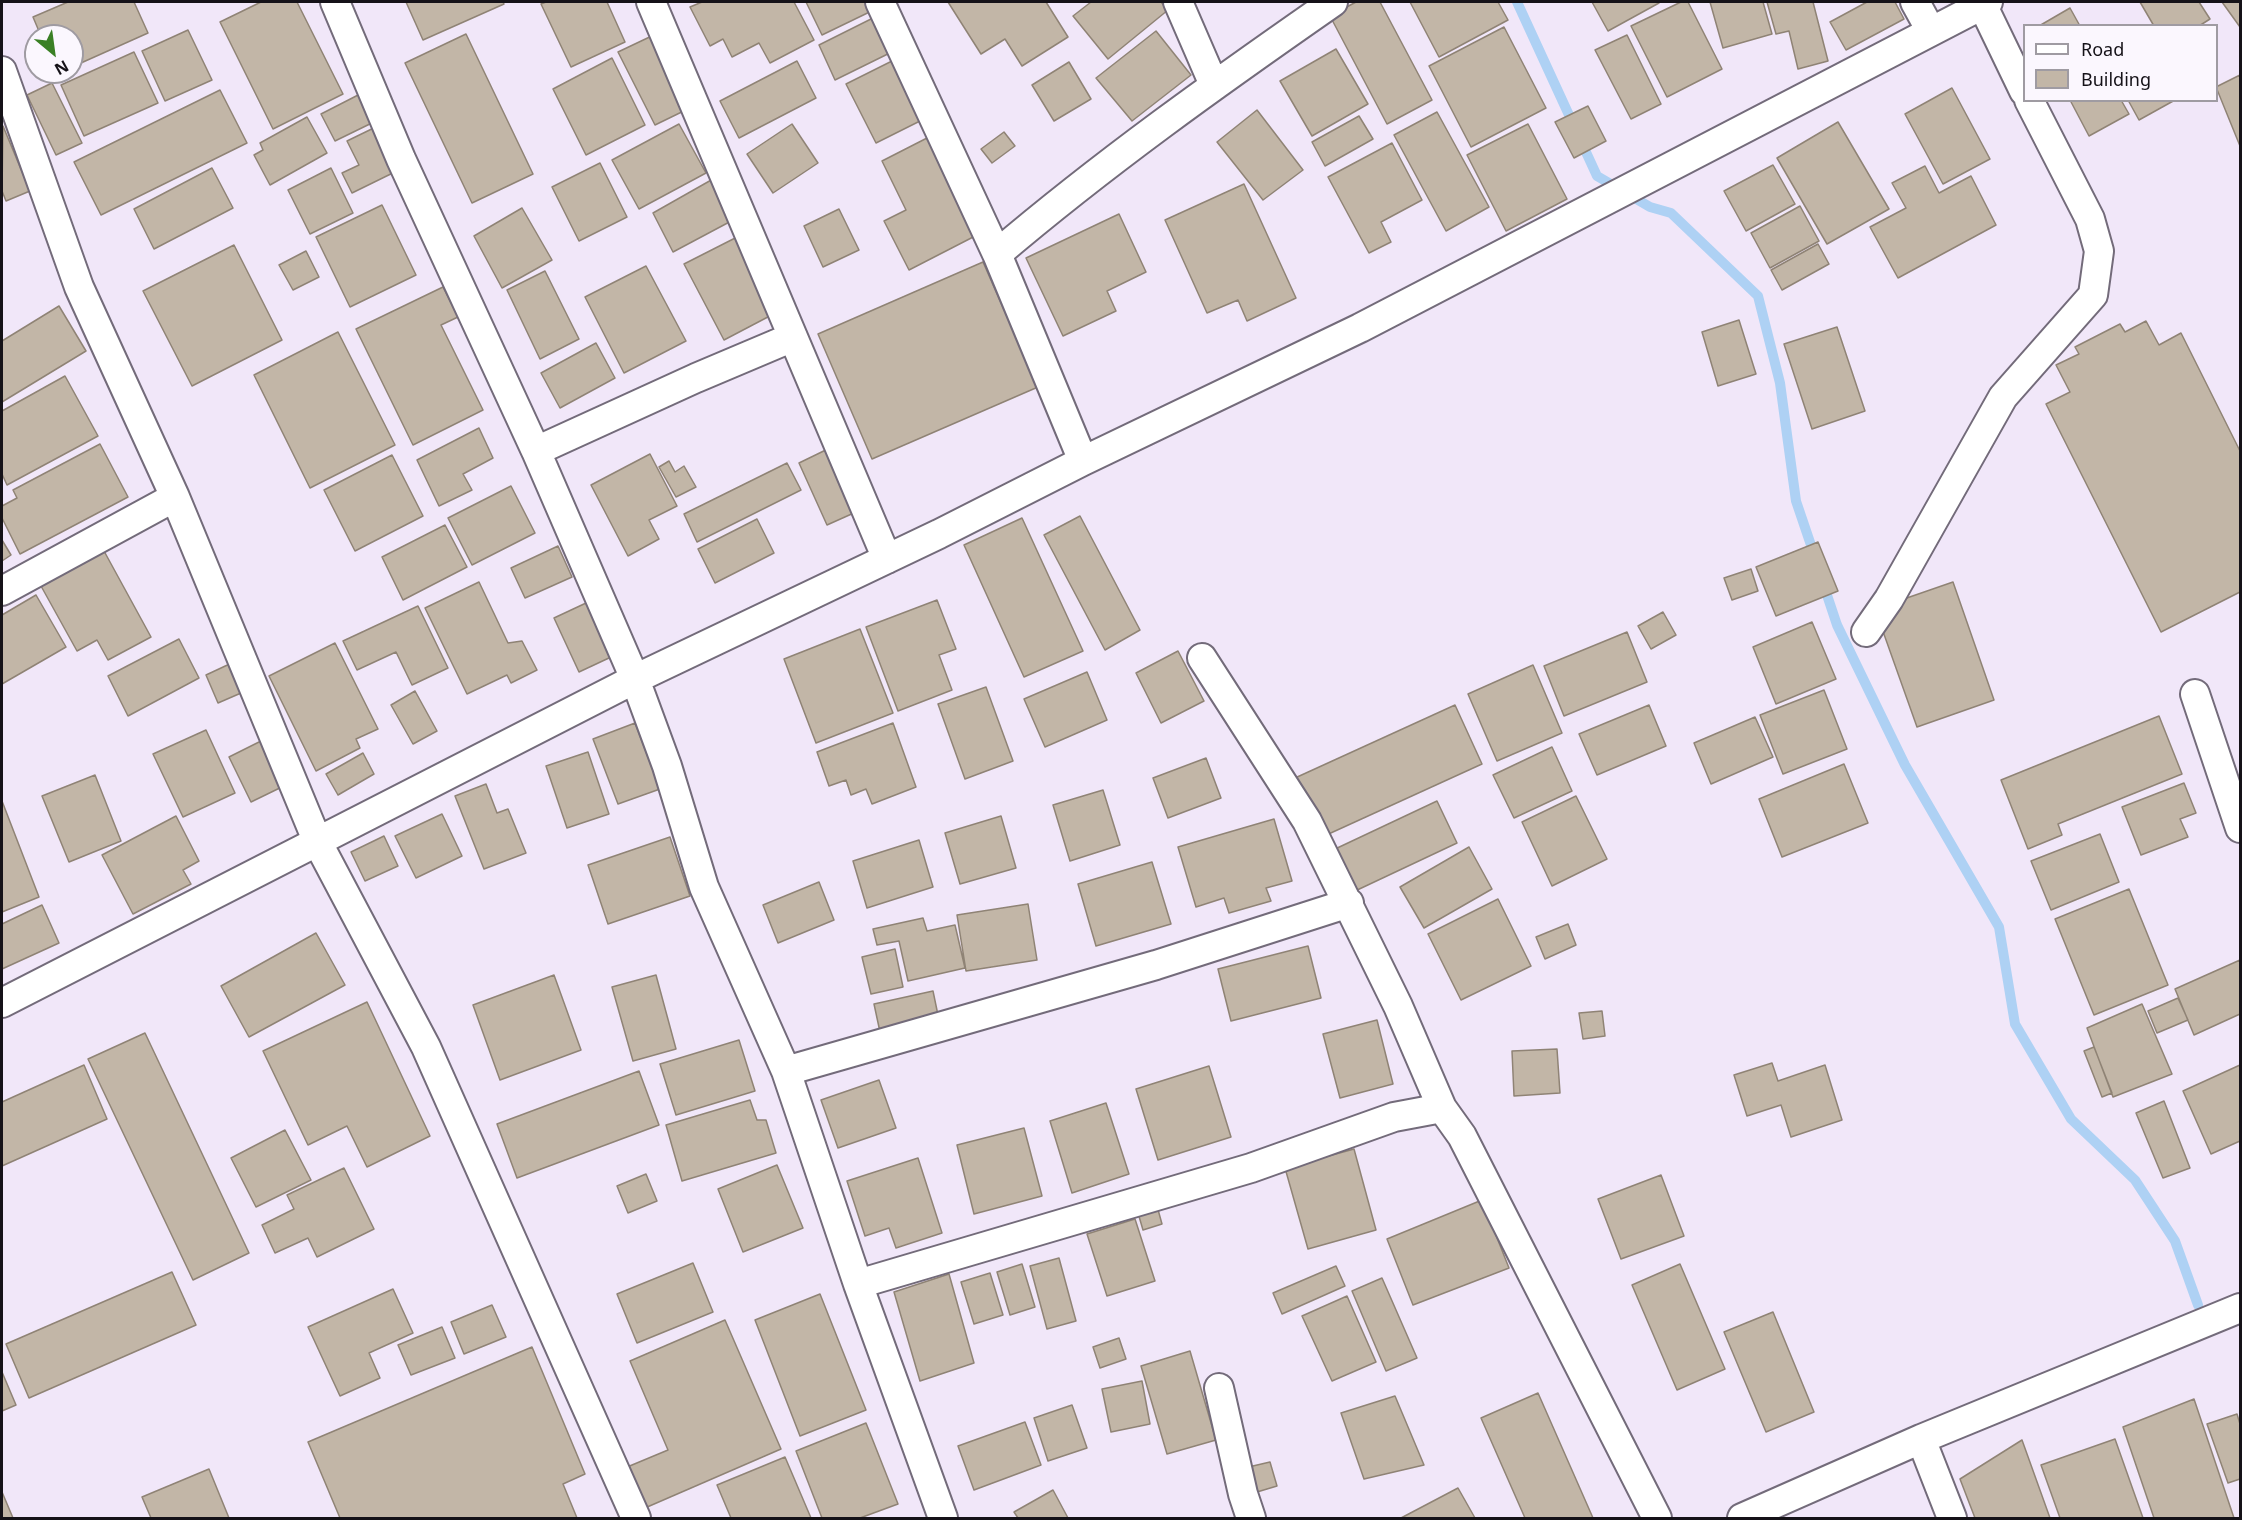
<!DOCTYPE html>
<style>
body{margin:0}
#map{position:relative;width:2242px;height:1520px;overflow:hidden;background:#f1e7f9;font-family:"Noto Sans",sans-serif}
canvas{display:block}
.frame{position:absolute;inset:0;border:3px solid #151218;pointer-events:none}
.legend{position:absolute;left:2023px;top:24px;width:195px;height:78px;box-sizing:border-box;background:#fbf7fe;border:2px solid #9f9ba2;margin:0;padding:8px 10px;list-style:none;font-size:18px;color:#151218}
.legend li{display:flex;align-items:center;gap:12px;height:30px}
.legend b{width:30px;border:2px solid #9f9ba2}
.north{position:absolute;left:24px;top:24px;width:60px;height:60px;box-sizing:border-box;background:#fbf7fe;border:2px solid #9f9ba2;border-radius:50%;rotate:151deg;font-size:16px;font-weight:700;line-height:24px;text-align:center;color:#151218}
.north::after{content:'';display:block;margin:auto;width:21px;height:27px;background:#3a8025;clip-path:polygon(50% 0,100% 100%,50% 72%,0 100%)}
</style>
<div id="map">
<canvas width="2242" height="1520"></canvas>
<div class="frame"></div>
<ul class="legend">
<li><b style="height:8px;background:#fff"></b>Road</li>
<li><b style="height:16px;background:#c2b6a7"></b>Building</li>
</ul>
<div class="north">N</div>
</div>
<script>
const c = document.querySelector('canvas').getContext('2d');
c.lineJoin = 'round';
function stroke(path, color, width, dash) {
  c.strokeStyle = color;
  c.lineWidth = width;
  c.lineCap = dash ? 'butt' : 'round';
  c.setLineDash(dash || []);
  c.stroke(path);
}
function paint(path, color) {
  c.fillStyle = color;
  c.fill(path, 'evenodd');
}
const stream = new Path2D(`
 M1517 2 1597 176 1650 207 1671 213 1758 296 1780 383 1796 501 1815 557
 M1823 583 1837 625 1905 765 1999 927 2015 1024 2071 1119 2135 1180 2175 1241 2198 1305`);
const building = new Path2D(`
 M68 2H134L148 33 72 67V36H41L33 17Z
 M261 2H297L343 94 273 129 220 22Z
 M406 2H503L504 4 423 40Z
 M546 2H607L625 42 571 67 541 4Z
 M702 2H794L814 40 770 63 759 43 732 57 723 39 710 46 690 7Z
 M806 2H882L884 5 822 35Z
 M948 2H1046L1068 37 1022 66 1005 39 981 54Z
 M1091 2H1161L1168 10 1108 59 1073 16Z
 M1356 2H1380L1432 100 1387 124 1330 16Z
 M1410 2H1498L1508 20 1439 57Z
 M1592 2H1658L1659 3 1608 31Z
 M1681 2H1688L1722 69 1667 97 1631 26Z
 M1710 2H1763L1772 34 1723 48Z
 M1767 2H1813L1828 61 1798 69 1789 31 1776 34Z
 M1867 2H1895L1904 19 1846 50 1830 22Z
 M2140 2H2199L2210 19 2199 26H2154Z
 M2222 2H2240V27Z
 M2070 8 2080 26H2039Z
 M887 11 904 46 835 80 819 45Z
 M1504 27 1546 108 1471 147 1429 66Z
 M188 30 212 80 165 101 142 51Z
 M1156 31 1191 75 1132 121 1096 78Z
 M658 33 694 106 655 125 618 52Z
 M466 34 533 174 472 203 405 63Z
 M1627 35 1661 104 1631 119 1595 50Z
 M1336 49 1368 104 1312 136 1280 81Z
 M134 52 158 103 84 136 61 85Z
 M612 58 645 125 586 155 553 89Z
 M797 61 816 98 739 138 720 101Z
 M892 61 922 120 876 143 846 84Z
 M1069 62 1091 99 1054 121 1032 85Z
 M2240 75V146L2216 87Z
 M52 83 82 143 56 155 27 95Z
 M1952 88 1990 159 1943 184 1905 114Z
 M220 90 247 143 101 215 74 162Z
 M364 92 378 120 335 141 321 114Z
 M2070 100H2121L2129 114 2089 136Z
 M2128 100H2175L2139 120Z
 M1588 106 1606 141 1574 158 1555 122Z
 M1257 110 1303 170 1263 200 1217 142Z
 M1437 112 1489 207 1446 231 1394 135Z
 M1359 116 1373 139 1325 166 1312 142Z
 M307 117 327 153 270 185 254 155 263 150 260 143Z
 M1838 122 1889 209 1827 244 1777 158Z
 M384 123 405 167 352 193 342 173 359 165 347 141Z
 M679 124 706 173 639 209 612 160Z
 M792 124 818 163 773 193 747 154Z
 M1528 124 1567 199 1506 231 1467 155Z
 M3 126 30 191 6 201 2 191Z
 M1004 132 1015 146 992 163 981 149Z
 M929 137 979 234 909 270 884 221 906 210 882 161Z
 M1392 143 1422 200 1381 222 1391 242 1369 253 1328 177Z
 M600 163 627 217 579 241 552 187Z
 M1773 165 1795 204 1746 231 1724 191Z
 M1925 166 1939 193 1971 176 1996 225 1898 278 1870 227 1906 208 1892 183Z
 M212 168 233 208 154 249 134 209Z
 M331 168 353 213 310 234 288 190Z
 M713 179 735 219 673 252 653 213Z
 M1244 184 1296 298 1247 321 1238 300 1207 313 1165 220Z
 M382 205 416 275 350 307 316 237Z
 M1800 206 1819 241 1770 268 1751 233Z
 M522 208 552 260 502 288 474 236Z
 M839 209 859 250 823 267 804 226Z
 M1119 214 1146 272 1107 291 1116 311 1063 336 1026 258Z
 M745 233 785 308 724 340 684 264Z
 M1818 244 1829 264 1782 290 1771 270Z
 M234 245 282 340 192 386 143 291Z
 M306 251 319 277 293 290 279 265Z
 M983 262 1038 387 872 459 818 334Z
 M646 266 686 341 624 373 585 297Z
 M545 271 579 339 540 359 507 290Z
 M443 287 458 317 441 325 483 410 413 445 356 329Z
 M59 306 86 351 2 402V341Z
 M1739 320 1756 374 1718 386 1702 332Z
 M2146 321 2159 345 2181 333 2240 451V592L2161 632 2046 404 2070 392 2056 365 2079 354 2075 347 2120 324 2125 332Z
 M1837 327 1865 411 1812 429 1784 344Z
 M338 332 395 445 310 488 254 375Z
 M596 343 615 378 560 408 541 373Z
 M65 376 98 436 7 485 2 474V411Z
 M479 428 493 458 463 474 472 490 439 506 417 460Z
 M100 444 128 497 20 554 2 518V506L17 498 13 490Z
 M836 445 865 508 827 525 799 463Z
 M650 454 677 506 649 520 659 539 628 556 591 485Z
 M392 455 423 516 355 551 324 490Z
 M669 461 675 472 684 466 696 487 676 497 659 467Z
 M787 463 801 490 697 542 684 514Z
 M511 486 535 533 472 565 448 518Z
 M1080 516 1140 630 1105 650 1044 535Z
 M1022 518 1083 651 1024 677 964 545Z
 M757 519 774 553 715 583 698 549Z
 M445 525 467 567 403 600 382 557Z
 M2 540 11 555 2 561Z
 M1818 542 1838 591 1776 616 1756 567Z
 M558 546 572 577 525 598 511 568Z
 M104 551 151 637 108 660 97 640 77 651 41 586Z
 M1751 569 1758 591 1732 600 1724 578Z
 M479 582 508 643 522 641 537 670 511 683 507 675 467 694 425 608Z
 M1953 582 1994 700 1917 727 1875 609Z
 M36 595 66 647 2 684V615Z
 M601 596 626 650 579 672 554 618Z
 M937 600 956 649 939 655 952 690 898 711 866 627Z
 M418 606 448 668 412 685 396 652 357 670 343 641Z
 M1663 612 1676 635 1651 649 1638 626Z
 M1812 622 1836 679 1776 704 1753 647Z
 M860 629 893 713 816 743 784 659Z
 M1627 632 1647 682 1564 716 1544 666Z
 M179 639 199 678 128 716 108 676Z
 M335 643 378 729 356 739 360 748 316 771 269 676Z
 M1178 651 1204 701 1161 723 1136 673Z
 M236 661 248 690 218 703 206 675Z
 M1533 665 1562 733 1497 761 1468 694Z
 M1087 672 1107 720 1045 747 1024 699Z
 M986 687 1013 761 965 779 938 704Z
 M1824 690 1847 749 1783 774 1760 715Z
 M415 691 437 731 413 744 391 705Z
 M1455 705 1482 764 1322 837 1295 778Z
 M1649 705 1666 746 1597 775 1579 734Z
 M2159 716 2182 774 2058 824 2062 835 2028 849 2001 780Z
 M1755 717 1773 757 1711 784 1694 743Z
 M635 723 660 789 618 804 593 739Z
 M893 723 916 787 872 804 866 789 851 795 846 780 829 786 817 752Z
 M206 730 235 793 183 817 153 754Z
 M267 738 290 783 251 802 229 757Z
 M1552 747 1572 791 1514 818 1493 775Z
 M588 752 609 814 567 828 546 766Z
 M363 753 374 774 338 795 326 774Z
 M1206 758 1221 798 1168 818 1153 778Z
 M1844 764 1868 823 1782 857 1759 799Z
 M95 775 121 841 69 862 42 796Z
 M2184 783 2196 813 2180 819 2188 837 2141 855 2122 807Z
 M486 784 497 813 508 809 526 853 484 869 455 796Z
 M1103 790 1120 845 1070 861 1053 805Z
 M1576 796 1607 859 1552 886 1522 822Z
 M2 801 39 897 2 912Z
 M1437 801 1457 843 1336 900 1316 858Z
 M442 814 462 856 416 878 395 836Z
 M176 816 199 861 183 870 191 884 133 914 102 855Z
 M1001 816 1016 868 960 884 945 833Z
 M1274 819 1292 881 1266 888 1271 901 1229 913 1224 898 1196 907 1178 847Z
 M2100 834 2119 882 2051 910 2031 861Z
 M384 836 398 866 365 881 351 852Z
 M670 837 690 896 608 924 588 865Z
 M919 840 933 887 867 908 853 861Z
 M1469 847 1492 889 1424 928 1400 887Z
 M1152 862 1171 924 1096 946 1078 884Z
 M819 882 834 920 778 943 763 905Z
 M2129 889 2168 985 2094 1015 2055 919Z
 M1498 899 1531 966 1461 1000 1428 934Z
 M1028 904 1037 960 966 971 957 915Z
 M42 905 59 943 2 969V924Z
 M923 918 927 931 955 925 965 968 908 981 899 941 877 945 873 929Z
 M1568 924 1576 945 1545 959 1536 937Z
 M316 933 345 985 249 1037 221 986Z
 M1308 946 1321 998 1231 1021 1218 969Z
 M895 949 903 987 871 994 862 957Z
 M2240 960V1014L2194 1035 2175 989Z
 M554 975 581 1050 500 1080 473 1005Z
 M656 975 676 1049 633 1061 612 987Z
 M933 991 939 1020 880 1032 874 1004Z
 M2178 998 2188 1020 2157 1033 2148 1011Z
 M367 1002 430 1136 367 1167 347 1126 308 1145 263 1051Z
 M2142 1004 2172 1074 2113 1097 2087 1028Z
 M1602 1011 1605 1036 1583 1039 1579 1013Z
 M1377 1020 1393 1084 1340 1098 1323 1034Z
 M145 1033 249 1253 193 1280 88 1059Z
 M739 1040 755 1091 676 1115 660 1064Z
 M2094 1047 2112 1093 2102 1097 2084 1051Z
 M1557 1049 1560 1093 1514 1096 1512 1051Z
 M1772 1063 1778 1081 1825 1065 1842 1120 1791 1137 1781 1105 1747 1116 1734 1075Z
 M84 1065 107 1119 2 1166V1102Z
 M2240 1065V1141L2211 1154 2183 1091Z
 M1209 1066 1231 1137 1158 1160 1136 1089Z
 M639 1071 659 1125 517 1178 497 1124Z
 M879 1080 896 1128 838 1148 821 1100Z
 M750 1100 757 1120H766L776 1153 682 1181 666 1125Z
 M2164 1101 2190 1168 2163 1178 2136 1113Z
 M1106 1103 1129 1174 1072 1193 1050 1121Z
 M1024 1128 1042 1196 974 1214 957 1145Z
 M285 1130 311 1180 256 1207 231 1158Z
 M1354 1149 1376 1230 1308 1249 1285 1168Z
 M918 1158 942 1233 896 1248 889 1228 865 1236 847 1181Z
 M777 1165 803 1228 743 1252 718 1189Z
 M344 1168 374 1229 317 1257 308 1238 275 1253 262 1225 294 1209 287 1195Z
 M646 1174 657 1201 628 1213 617 1186Z
 M1661 1175 1684 1236 1621 1259 1598 1199Z
 M1482 1200 1509 1268 1413 1305 1387 1239Z
 M1157 1206 1162 1224 1143 1230 1138 1213Z
 M1135 1219 1155 1281 1107 1296 1087 1234Z
 M1059 1258 1076 1321 1047 1329 1030 1266Z
 M693 1263 713 1312 637 1343 617 1294Z
 M1022 1264 1035 1307 1010 1315 997 1272Z
 M1680 1264 1725 1369 1677 1390 1632 1285Z
 M1336 1266 1345 1286 1282 1314 1273 1293Z
 M172 1272 196 1325 29 1398 6 1344Z
 M990 1273 1003 1315 974 1324 961 1282Z
 M949 1274 974 1363 920 1381 894 1292Z
 M1382 1278 1417 1358 1386 1371 1352 1291Z
 M393 1289 413 1333 369 1353 380 1378 340 1396 308 1327Z
 M820 1294 866 1410 800 1436 755 1320Z
 M1347 1296 1376 1362 1332 1381 1302 1316Z
 M492 1305 506 1337 464 1354 451 1322Z
 M1773 1312 1814 1412 1766 1432 1724 1332Z
 M725 1320 781 1449 638 1511 620 1470 668 1450 630 1361Z
 M442 1327 455 1358 411 1375 398 1345Z
 M1119 1338 1126 1359 1100 1368 1093 1347Z
 M532 1347 585 1474 563 1484 577 1518H340L308 1442Z
 M1190 1351 1216 1440 1167 1454 1141 1366Z
 M2 1372 16 1405 2 1411Z
 M1142 1381 1150 1424 1111 1432 1102 1389Z
 M1538 1393 1593 1518H1525L1481 1418Z
 M1395 1396 1424 1465 1364 1479 1341 1413Z
 M2194 1399 2234 1518H2154L2123 1427Z
 M1072 1405 1087 1448 1048 1461 1034 1418Z
 M2237 1414 2240 1424V1479L2228 1483 2207 1424Z
 M1025 1422 1041 1465 974 1490 958 1446Z
 M866 1423 898 1504 860 1518H822L796 1451Z
 M2115 1439 2143 1518H2060L2041 1465Z
 M2022 1440 2050 1518H1975L1960 1479Z
 M785 1457 811 1518H731L717 1485Z
 M1270 1462 1277 1486 1247 1495 1240 1469Z
 M209 1469 229 1518H151L142 1497Z
 M1458 1488 1475 1518H1401Z
 M1053 1490 1068 1518H1018L1014 1512Z
 M2 1492 13 1518H2Z`);
const street = new Path2D(`
 M335 2 401 159 536 451 635 679 667 766 704 887 786 1071 858 1284 943 1518
 M651 2 887 559
 M880 2 997 254
 M1178 2 1214 85
 M1915 2 1931 31
 M1982 4 2024 91
 M2 71 79 287 175 497 318 843 426 1047 636 1518
 M536 451 696 378 793 337
 M1083 461 997 254C1104 163 1218 82 1333 2
 M2 591 175 497
 M1866 632 1889 599 2003 397 2093 295 2099 251 2090 219 2029 100
 M1202 658 1307 821 1398 1006 1442 1108
 M2195 694 2240 828
 M2 1003 635 679 939 534 1083 461 1360 328 1988 2
 M786 1071 1156 965 1349 903
 M858 1284 1251 1168 1394 1117 1442 1108 1462 1136 1657 1518
 M1219 1388 1243 1494 1251 1518
 M1921 1439 1952 1518
 M1742 1518 1921 1439 2240 1308`);
stroke(stream, '#aed1f4', 10);
paint(building, '#c2b6a7');
stroke(building, '#8f8375', 1.5);
stroke(street, '#736b7a', 32);
stroke(street, '#fff', 28);
</script>
